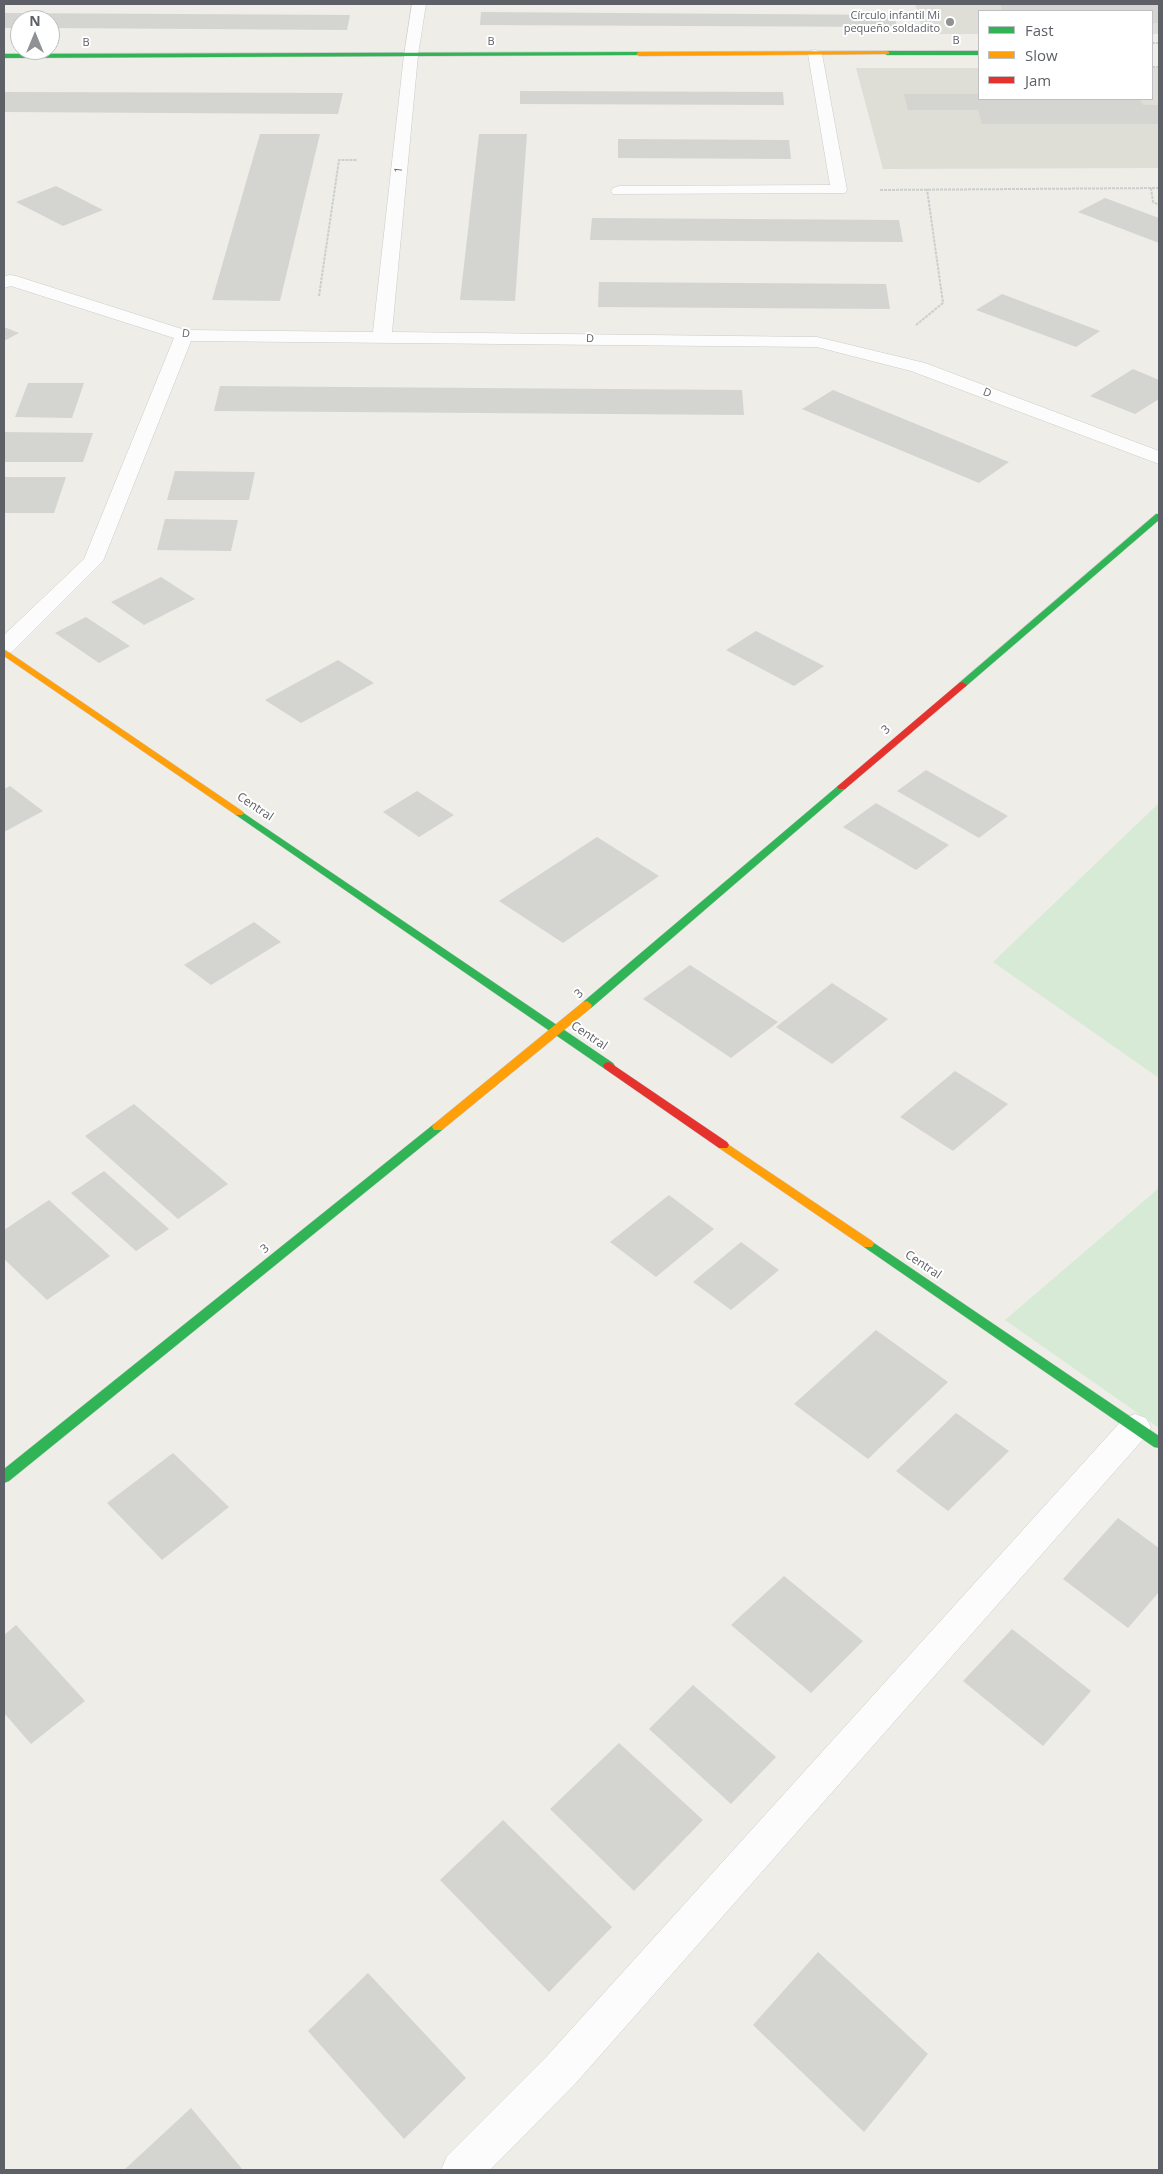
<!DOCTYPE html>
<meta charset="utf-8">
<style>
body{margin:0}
#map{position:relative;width:1163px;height:2174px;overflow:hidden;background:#eeede8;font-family:"Open Sans",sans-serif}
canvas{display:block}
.frame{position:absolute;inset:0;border:5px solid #5d6066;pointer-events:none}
.legend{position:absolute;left:978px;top:10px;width:175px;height:90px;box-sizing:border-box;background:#fff;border:1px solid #bebfc2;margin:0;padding:6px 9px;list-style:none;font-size:15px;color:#5d6066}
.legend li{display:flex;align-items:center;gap:10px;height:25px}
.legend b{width:25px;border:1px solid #bebfc2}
.north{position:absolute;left:10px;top:10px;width:50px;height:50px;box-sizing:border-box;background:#fff;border:1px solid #bebfc2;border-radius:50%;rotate:0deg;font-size:14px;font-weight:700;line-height:20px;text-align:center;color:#5d6066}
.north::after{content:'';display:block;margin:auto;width:18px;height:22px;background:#909194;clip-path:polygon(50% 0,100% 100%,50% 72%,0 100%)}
</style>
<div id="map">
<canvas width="1163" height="2174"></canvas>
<div class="frame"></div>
<ul class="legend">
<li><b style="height:6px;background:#30b455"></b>Fast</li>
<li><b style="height:6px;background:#ff9f0a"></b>Slow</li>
<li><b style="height:6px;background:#e5322d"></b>Jam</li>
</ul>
<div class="north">N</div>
</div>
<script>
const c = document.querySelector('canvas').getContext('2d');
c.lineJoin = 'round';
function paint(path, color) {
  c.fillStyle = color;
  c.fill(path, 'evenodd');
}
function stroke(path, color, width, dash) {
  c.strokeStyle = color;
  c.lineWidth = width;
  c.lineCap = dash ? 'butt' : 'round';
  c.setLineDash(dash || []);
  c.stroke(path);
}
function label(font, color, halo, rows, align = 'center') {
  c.font = font + ' "Open Sans",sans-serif';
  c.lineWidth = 4;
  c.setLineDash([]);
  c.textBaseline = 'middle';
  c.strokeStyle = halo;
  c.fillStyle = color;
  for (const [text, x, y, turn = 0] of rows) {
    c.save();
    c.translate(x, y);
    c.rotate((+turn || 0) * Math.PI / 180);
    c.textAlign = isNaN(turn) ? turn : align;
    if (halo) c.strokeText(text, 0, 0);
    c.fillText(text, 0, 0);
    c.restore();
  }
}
const education = new Path2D(`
 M915 4H1159V34H1152V11H979V34H924Z
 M1152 67H1159V168L883 169 856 68H979V99H1152Z`);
const green = new Path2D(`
 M1159 803V1078L993 962Z
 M1159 1188V1428L1005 1320Z`);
const building = new Path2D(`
 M1000 4H1159V23H1152V11H1002Z
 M481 12 894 15 897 27 480 25Z
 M4 13 350 15 347 30 50 28V20H20V28H4Z
 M520 91 783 92 784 105 520 104Z
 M4 92 343 93 338 114 4 112Z
 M904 94H979V99H1140L1143 105H1159V124H982L978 110H908Z
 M260 134H320L280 301 212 300Z
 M479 134H527L515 301 460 300Z
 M618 139 789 140 791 159 618 158Z
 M56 186 103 210 63 226 16 202Z
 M1105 198 1159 218V243L1078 212Z
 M592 218 899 220 903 242 590 240Z
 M599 282 886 284 890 309 598 307Z
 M1002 294 1100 331 1076 347 976 310Z
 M4 327 19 333 4 341Z
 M1133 369 1159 380V399L1135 414 1090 396Z
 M28 383H84L72 418 15 417Z
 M220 386 742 390 744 415 214 411Z
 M833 390 1009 462 979 483 802 409Z
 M4 432 93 433 83 462H4Z
 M175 471 255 472 249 500H167Z
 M4 477H66L54 513H4Z
 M165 519 238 520 231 551 157 550Z
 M161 577 195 599 144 625 111 602Z
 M86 617 130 646 99 663 55 633Z
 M756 631 824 666 794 686 726 650Z
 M338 660 374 683 301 723 265 700Z
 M926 770 1008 816 979 838 897 791Z
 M10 786 43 811 4 832V789Z
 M417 791 454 815 419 837 383 812Z
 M876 803 949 845 916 870 843 827Z
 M597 837 659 876 563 943 499 901Z
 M254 922 281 942 211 985 184 965Z
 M690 965 778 1022 731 1058 643 999Z
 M832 983 888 1019 832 1064 776 1027Z
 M955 1071 1008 1104 953 1151 900 1117Z
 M134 1104 228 1184 178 1219 85 1136Z
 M104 1171 169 1229 136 1251 71 1193Z
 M669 1195 714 1229 656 1277 610 1242Z
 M49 1200 110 1256 47 1300 4 1259V1230Z
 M741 1242 779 1270 731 1310 693 1282Z
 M876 1330 948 1382 868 1459 794 1404Z
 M956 1413 1009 1451 948 1511 896 1471Z
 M173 1453 229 1507 162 1560 107 1503Z
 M1118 1518 1159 1548V1592L1128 1628 1063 1579Z
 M784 1576 863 1641 811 1693 731 1625Z
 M16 1625 85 1701 31 1744 4 1713V1635Z
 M1012 1629 1091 1691 1043 1746 963 1681Z
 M693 1685 776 1757 731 1804 649 1729Z
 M619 1743 703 1820 634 1891 550 1809Z
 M503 1820 612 1927 549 1992 440 1880Z
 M818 1952 928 2054 864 2132 753 2025Z
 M368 1973 466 2078 404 2139 308 2031Z
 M191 2108 243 2170H124Z`);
const path = new Path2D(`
 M1152 43H1159
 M1152 67H1159
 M1151 188 1153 202 1159 205
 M880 190 1159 188
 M319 296 339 160H357
 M916 325 943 303 927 189`);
const street = new Path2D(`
 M412 4H426L418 55 392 332 817 337 925 363 1159 451V464L911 371 817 347 191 341 103 561 12 652 4 654V635L84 559 174 338 11 286 4 288V276L10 275 16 276 185 330 373 332 404 55Z
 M815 50 820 51 822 54 847 190 845 193 613 194 611 191 613 188 619 186 830 185 808 54 810 51Z
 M1135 1414 1146 1418 1151 1427 1146 1436 575 2084 490 2170H441L447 2156 547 2056 1124 1418Z`);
const fast = new Path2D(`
 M979 51V55H887L884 53 887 51Z
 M639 52 641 53V55L4 58V54Z
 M1156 514H1159V520L965 687H959V683Z
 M842 784 845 785 847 787 845 789 591 1008H583L582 1005 583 1002 839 785Z
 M239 810 613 1063 615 1066 613 1069H605L236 815 234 813Z
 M438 1123 442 1124 444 1127 442 1130 9 1481 4 1483V1469L434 1124Z
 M868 1239 1159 1436V1448L1154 1447 864 1247 862 1244 864 1241Z`);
const slow = new Path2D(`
 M887 51 889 52V54L639 56 636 54 639 52Z
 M4 649 242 811 244 813 242 815H236L4 656Z
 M587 1001 592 1005 591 1008 442 1130H434L432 1127 434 1124 583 1002Z
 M723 1141 872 1241 874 1244 872 1247H864L719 1148 717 1145 719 1142Z`);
const jam = new Path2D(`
 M962 682 967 685 965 687 845 789H839L837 787 839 785 959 683Z
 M609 1062 727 1142 729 1145 727 1148H719L605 1069 603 1066 605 1063Z`);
const markers = [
 [950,22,5,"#909194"]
];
const farPoinames = [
 ["Círculo infantil Mi",940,16],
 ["pequeño soldadito",940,29]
];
const farStreetnames = [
 ["B",956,41],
 ["B",491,42],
 ["B",86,43],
 ["1",399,170,-84],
 ["D",186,334,8],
 ["D",590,339,1],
 ["D",987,393,21]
];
const streetNames = [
 ["3",886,730,-41],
 ["Central",255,807,34],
 ["3",579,994,-41],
 ["Central",589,1036,34],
 ["3",265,1249,-39],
 ["Central",923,1265,34]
];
paint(education, '#deddd6');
paint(green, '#d6ead5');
paint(building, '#d4d4d1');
stroke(street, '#cacbca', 1);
stroke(fast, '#cacac9', 1);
stroke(slow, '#cacac9', 1);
stroke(jam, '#cacac9', 1);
stroke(path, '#cccfcd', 2, [3, 1]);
paint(street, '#fcfcfc');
paint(fast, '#30b455');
paint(slow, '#ff9f0a');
paint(jam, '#e5322d');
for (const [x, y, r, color] of markers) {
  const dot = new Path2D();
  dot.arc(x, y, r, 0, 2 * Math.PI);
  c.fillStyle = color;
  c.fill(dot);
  stroke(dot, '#fff', 2);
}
label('11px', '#5d6066', '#fff', farPoinames, 'right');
label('11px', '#5d6066', '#fff', farStreetnames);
label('12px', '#5d6066', '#fff', streetNames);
</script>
